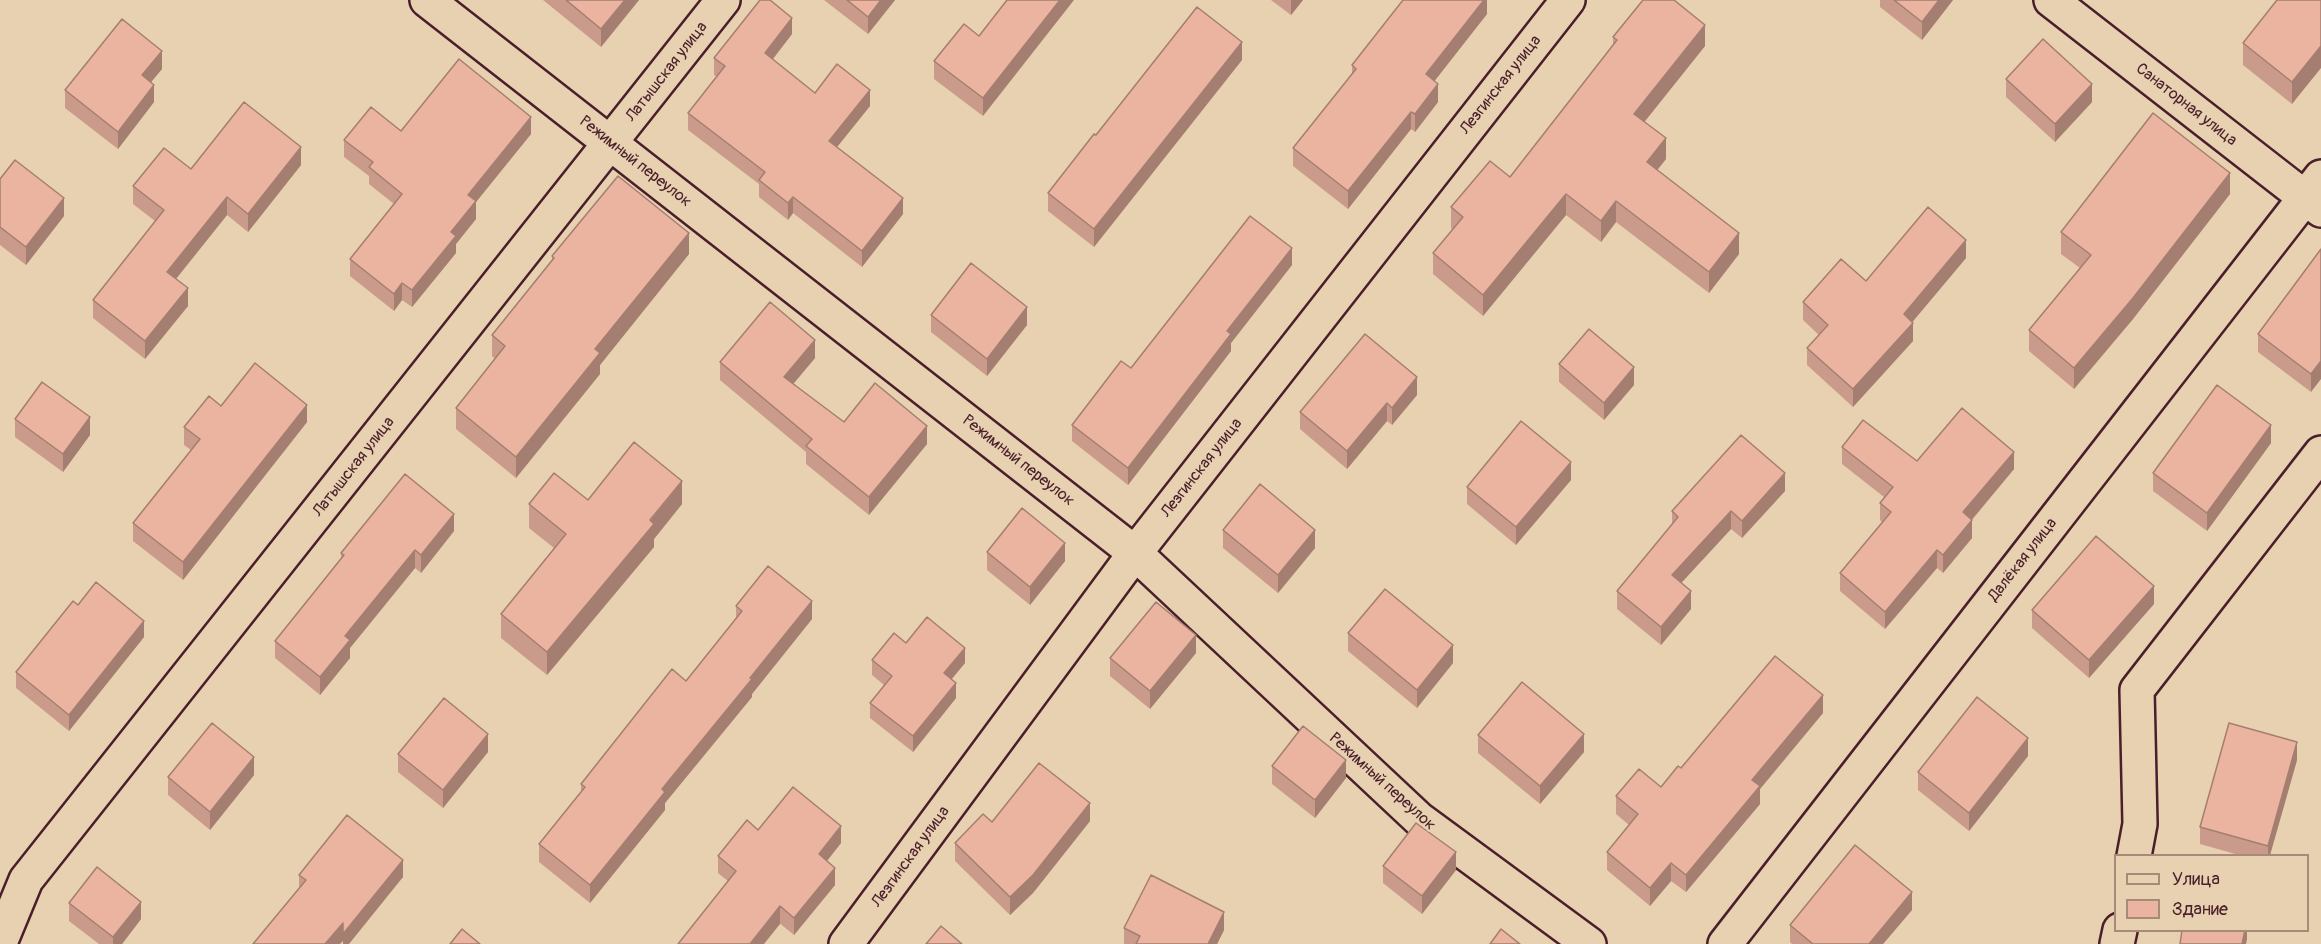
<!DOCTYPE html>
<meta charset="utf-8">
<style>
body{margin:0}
#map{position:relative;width:2321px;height:944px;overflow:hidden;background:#e7d1b0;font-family:Pangolin,sans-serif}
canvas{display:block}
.legend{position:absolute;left:2114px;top:854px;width:195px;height:78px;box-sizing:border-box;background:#e7d1b0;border:2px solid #a88a7b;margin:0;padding:8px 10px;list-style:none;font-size:18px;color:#4a1f2b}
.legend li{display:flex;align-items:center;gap:12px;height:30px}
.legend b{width:30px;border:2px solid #a88a7b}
</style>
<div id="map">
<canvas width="2321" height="944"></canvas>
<ul class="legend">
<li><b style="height:8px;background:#e7d1b0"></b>Улица</li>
<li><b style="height:16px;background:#ebb4a0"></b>Здание</li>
</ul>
</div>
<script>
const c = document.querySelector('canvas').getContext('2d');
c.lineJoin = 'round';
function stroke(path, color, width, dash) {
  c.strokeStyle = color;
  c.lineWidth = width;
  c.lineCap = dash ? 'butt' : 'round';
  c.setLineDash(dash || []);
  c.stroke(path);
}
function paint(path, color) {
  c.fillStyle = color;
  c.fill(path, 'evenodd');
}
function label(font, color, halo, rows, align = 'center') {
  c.font = font + ' Pangolin,sans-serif';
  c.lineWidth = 4.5;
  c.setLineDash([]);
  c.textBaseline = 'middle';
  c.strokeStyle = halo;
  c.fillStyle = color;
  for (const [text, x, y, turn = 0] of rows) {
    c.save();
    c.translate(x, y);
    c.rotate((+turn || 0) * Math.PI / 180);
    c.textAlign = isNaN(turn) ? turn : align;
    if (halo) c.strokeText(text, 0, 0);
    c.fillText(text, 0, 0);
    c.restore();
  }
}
const minor = new Path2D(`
 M427 0 1135 553 1419 819 1589 944
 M2051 0 2321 210
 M2134 856 2140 824 2137 690 2321 453
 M0 943 26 880 723 0
 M846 944 1135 553 1568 0
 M1725 944 2321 177
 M2117 944 2120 930`);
const wall = new Path2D(`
 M543 0H639L601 47Z
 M824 0H895L868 34Z
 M1007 0 983 116 934 79V61L979 36Z
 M1271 0H1303L1291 15Z
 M1487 0V14L1434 81 1438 102 1415 132 1411 129 1348 209 1293 166V148L1352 75V65Z
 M1880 0H1953L1922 40 1880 7Z
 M2321 0 2292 104 2243 65V43Z
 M792 34 773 59 815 93 870 106 837 147 903 214 862 267 793 213 788 220 759 197V184L688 130V113L717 77 714 75V58Z
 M1613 37 1705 46 1644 122 1666 159 1657 170 1739 254 1709 293 1616 222 1601 242 1566 215 1483 316 1433 274V253L1453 230 1451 228V207L1510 177 1613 45Z
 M1242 60 1094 247 1048 211V193Z
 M162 69 151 82 154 102 118 149 65 108V90Z
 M2006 79 2092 102 2055 142 2006 97Z
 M401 131 531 134 476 202V219L456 244V253L412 307 402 300 394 311 350 276V259L394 204 369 184V176L344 157V140Z
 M301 165 248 232 227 215 176 279 188 306 145 359 93 318V300L155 221 133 204V186L191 169Z
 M0 179 64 216 26 265 0 245Z
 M2230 194 2133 319 2074 389 2029 351V330L2080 268 2061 254V232Z
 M2321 249 2311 392 2258 352V334Z
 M689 254 600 365V374L516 478 456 429V408L495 359 492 356V335L552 260V256Z
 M1966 258 1912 322 1913 341 1853 407 1807 365V348L1819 335 1803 320V302L1866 281Z
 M1292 265 1231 343V351L1128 485 1072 441V425L1131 368Z
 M931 315 1027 325 987 376 931 332Z
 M815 358 793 384 844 422 927 444 869 515 806 464V452L720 380V362Z
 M1559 364 1634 385 1604 420 1559 382Z
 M1417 395 1392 425 1387 421 1347 469 1300 429V412Z
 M221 406 307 422 183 580 133 541V523L191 450 184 445V427Z
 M15 419 90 435 63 472 15 437Z
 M2271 443 2207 531 2153 491V473Z
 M1842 447 1917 461 2014 469 1972 520V538L1943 573 1937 568 1885 629 1840 591V573L1882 522 1880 520V503L1884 497 1842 464Z
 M1571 480 1516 545 1467 504V487Z
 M1785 491 1742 538 1731 529 1681 583 1691 609 1661 645 1617 609V591L1672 525V511Z
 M588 500 682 504 654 539V547L547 675 501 638V614L554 548 529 528V504Z
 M1223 530 1315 548 1278 593 1223 548Z
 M454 531 421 573 415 568 350 648V658L320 695 275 658V641L341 558V553Z
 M987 552 1065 561 1030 605 987 570Z
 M2154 604 2089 678 2032 628V610Z
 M78 605 144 637 69 731 16 688V672Z
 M736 606 812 619 752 694V697L665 803V810L590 903 539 862V844L581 792V784L686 681 736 619Z
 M1348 633 1453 663 1417 708 1348 651Z
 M906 643 965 663 952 679 956 698 913 752 870 718V703L884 685 872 675V660Z
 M1196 653 1150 709 1110 676V658Z
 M1823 713 1760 789V804L1686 892 1671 881 1650 906 1607 870V852L1629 825 1616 814V796L1661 787 1681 768Z
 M1478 735 1584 752 1540 804 1478 753Z
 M488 752 443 808 398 772V754Z
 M2028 756 1969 831 1918 790V772Z
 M2297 760 2270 855H2239L2200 844V827Z
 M1272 766 1346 778 1315 818 1272 784Z
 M254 775 210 830 168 795V777Z
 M1090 821 1033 893 1010 915 955 861V843L992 822Z
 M758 830 841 843 827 861 835 885 794 935 718 873V856Z
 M1383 866 1456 870 1422 914 1383 883Z
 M299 875 403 877 343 944V941L299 888Z
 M69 903 141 919 122 944H99L69 921Z
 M1912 910 1883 944H1792L1790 942V925Z
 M1124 928 1224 930 1217 944H1124Z`);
const shadedWall = new Path2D(`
 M625 0H639L601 47V29Z
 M881 0H895L868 34V17Z
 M1060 0H1074L983 116V98Z
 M1291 0H1303L1291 15Z
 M1484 0H1487V14L1426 92V74Z
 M1939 0H1953L1922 40V22Z
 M792 18V34L765 69V53Z
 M1705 25V46L1634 135V114Z
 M1242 42V60L1094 247V229Z
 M2321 46V68L2292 104V82Z
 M162 51V69L142 93V75Z
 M1438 84V102L1415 132V114Z
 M2092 84V102L2055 142V124Z
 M154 85V102L118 149V132Z
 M870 90V106L829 157V141Z
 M1411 112V129L1348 209V191Z
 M531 117V134L476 202V219L456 244V253L412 307V290L451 232 468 195Z
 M1666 138V159L1647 183V162Z
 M301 147V165L248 232V214Z
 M2230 173V194L2133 319 2074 389V368Z
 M1566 194V215L1483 316V295Z
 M227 197V215L167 290V272Z
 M793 197V213L788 220V203Z
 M64 198V216L26 265V247Z
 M903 198V214L862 267V251Z
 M1616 201V222L1601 242V221Z
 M689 233V254L600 365V374L516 478V457L595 349Z
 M1739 233V254L1709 293V272Z
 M1966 240V258L1904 332V314Z
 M1292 248V265L1231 343V351L1128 485V468L1227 331Z
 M402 283V300L394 311V294Z
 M188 288V306L145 359V341Z
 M1027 307V325L987 376V359Z
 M1913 323V341L1853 407V389Z
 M815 340V358L784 395V377Z
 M2321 361V379L2311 392V374Z
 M1634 367V385L1604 420V403Z
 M1417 377V395L1392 425V408Z
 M1387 403V421L1347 469V451Z
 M307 405V422L183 580V562Z
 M90 417V435L63 472V454Z
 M2271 425V443L2207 531V513Z
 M927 426V444L869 515V497Z
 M2014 452V469L1963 530V512Z
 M1571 462V480L1516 545V527Z
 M1785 473V491L1742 538V521Z
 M682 481V504L654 539V547L547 675V652Z
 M1731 511V529L1672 593V575Z
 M454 514V531L421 573V555Z
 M1972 520V538L1943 573V555Z
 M1315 530V548L1278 593V575Z
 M1065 543V561L1030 605V587Z
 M415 550V568L350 648V658L320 695V677L345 636Z
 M1937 550V568L1885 629V612Z
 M2154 586V604L2089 678V660Z
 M1691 591V609L1661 645V627Z
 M812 601V619L752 694V697L665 803V810L590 903V885L662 789Z
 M144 621V637L69 731V715Z
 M1196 635V653L1150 709V691Z
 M1453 645V663L1417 708V690Z
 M965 648V663L944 688V673Z
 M956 683V698L913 752V736Z
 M1823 695V713L1760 789V804L1686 892V875L1752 780Z
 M488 734V752L443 808V790Z
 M1584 734V752L1540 804V786Z
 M2028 738V756L1969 831V813Z
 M2297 742V760L2270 855H2268V846Z
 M254 757V775L210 830V812Z
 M1346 760V778L1315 818V800Z
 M1090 803V821L1033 893 1010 915V897Z
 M841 826V843L819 871V854Z
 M1456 852V870L1422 914V896Z
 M403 860V877L349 944H343V941L340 944H325L343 923Z
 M1671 863V881L1650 906V888Z
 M835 868V885L794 935V918Z
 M1912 892V910L1883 944H1869Z
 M141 902V919L122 944H113V937Z
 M780 906V924L764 944H750Z
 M1224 912V930L1217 944H1208Z
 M2245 930H2247V939L2246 944H2242Z`);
const building = new Path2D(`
 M566 0H625L601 29Z
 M760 0H770L792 18 765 53 815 93 837 64 870 90 829 141 903 198 862 251 793 197 788 203 759 180 765 172 688 113 725 66 714 58Z
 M847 0H881L868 17Z
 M1007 0H1060L983 98 934 61 964 24 979 36Z
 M1403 0H1484L1426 74 1438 84 1415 114 1411 112 1348 191 1293 148 1356 69 1352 65Z
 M1643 0H1674L1705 25 1634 114 1666 138 1647 162 1739 233 1709 272 1616 201 1601 221 1566 194 1483 295 1433 253 1463 217 1451 207 1490 161 1510 177 1617 40 1613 37Z
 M1894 0H1939L1922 22Z
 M2277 0H2321V46L2292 82 2243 43Z
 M1197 7 1242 42 1094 229 1048 193 1094 134 1096 135Z
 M122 19 162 51 142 75 154 85 118 132 65 90Z
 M2043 39 2092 84 2055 124 2006 79Z
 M459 59 531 117 468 195 476 201 451 232 456 236 412 290 402 283 394 294 350 259 402 194 369 167 373 162 344 140 371 107 401 131Z
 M244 102 301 147 248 214 227 197 167 272 188 288 145 341 93 300 164 210 133 186 164 148 191 169Z
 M2153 113 2230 173 2133 298 2074 368 2029 330 2091 255 2061 232Z
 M15 160 64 198 26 247 0 227V179Z
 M618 176 689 233 595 349 600 353 516 457 456 408 505 346 492 335 554 258 552 256Z
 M1928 207 1966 240 1904 314 1913 323 1853 389 1807 348 1828 325 1803 302 1841 259 1866 281Z
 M1250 216 1292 248 1227 331 1231 334 1128 468 1072 425 1121 361 1131 368Z
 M2321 249V361L2311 374 2258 334Z
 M971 263 1027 307 987 359 931 315Z
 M770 302 815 340 784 377 844 422 875 383 927 426 869 497 806 446 812 439 720 362Z
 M1589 329 1634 367 1604 403 1559 364Z
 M1365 334 1417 377 1392 408 1387 403 1347 451 1300 412Z
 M255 363 307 405 183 562 133 523 200 439 184 427 209 396 221 406Z
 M42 382 90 417 63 454 15 419Z
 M2217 385 2271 425 2207 513 2153 473Z
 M1962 408 2014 452 1963 512 1972 520 1943 555 1937 550 1885 612 1840 573 1891 512 1880 503 1893 487 1842 447 1863 420 1917 461Z
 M1521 421 1571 462 1516 527 1467 487Z
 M1741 435 1785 473 1742 521 1731 511 1672 575 1691 591 1661 627 1617 591 1678 517 1672 511Z
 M634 442 682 481 650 520 654 524 547 652 501 614 566 534 529 504 554 473 588 500Z
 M405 474 454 514 421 555 415 550 345 636 350 640 320 677 275 641 344 555 341 553Z
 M1260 484 1315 530 1278 575 1223 530Z
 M1022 508 1065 543 1030 587 987 552Z
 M2096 536 2154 586 2089 660 2032 610Z
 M768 566 812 601 750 678 752 679 662 789 665 792 590 885 539 844 585 787 581 784 672 669 686 681 742 611 736 606Z
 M96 582 144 621 69 715 16 672 73 601 78 605Z
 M1385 589 1453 645 1417 690 1348 633Z
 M1156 602 1196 635 1150 691 1110 658Z
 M927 617 965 648 944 673 956 683 913 736 870 703 892 676 872 660 894 633 906 643Z
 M1775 656 1823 695 1752 780 1760 786 1686 875 1671 863 1650 888 1607 852 1638 814 1616 796 1639 769 1661 787 1678 766 1681 768Z
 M1522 682 1584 734 1540 786 1478 735Z
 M1977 697 2028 738 1969 813 1918 772Z
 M444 698 488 734 443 790 398 754Z
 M212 723 254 757 210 812 168 777Z
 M2229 723 2297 742 2268 846 2200 827Z
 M1303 726 1346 760 1315 800 1272 766Z
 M1039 763 1090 803 1033 875 1010 897 955 843 983 814 992 822Z
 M793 787 841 826 819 854 835 868 794 918 780 906 750 944H678L736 871 718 856 747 820 758 830Z
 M347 815 403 860 343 934V923L325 944H253L306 880 299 875Z
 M1416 823 1456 852 1422 896 1383 866Z
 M1855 845 1912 892 1869 944H1813L1790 925Z
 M97 867 141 902 113 937 69 903Z
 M1151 875 1224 912 1208 944H1136L1140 936 1124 928Z
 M941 926 962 944H926Z
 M462 929 480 944H450Z
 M1501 929 1520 944H1490Z
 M2182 930H2245L2242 944H2180Z`);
const streetNames = [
 ["Латышская улица",667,72,-52],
 ["Лезгинская улица",1501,85,-52],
 ["Санаторная улица",2186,105,38],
 ["Режимный переулок",635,162,38],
 ["Режимный переулок",1018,461,38],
 ["Латышская улица",354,467,-52],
 ["Лезгинская улица",1202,468,-52],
 ["Далёкая улица",2023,560,-52],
 ["Режимный переулок",1382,782,42],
 ["Лезгинская улица",911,857,-54]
];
stroke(minor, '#4a1f2b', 38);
stroke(minor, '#e7d1b0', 33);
paint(wall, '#ca9b8a');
paint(shadedWall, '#a47e70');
paint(building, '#ebb4a0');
stroke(building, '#a47e70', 1.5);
label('16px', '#4a1f2b', '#e7d1b0', streetNames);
</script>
